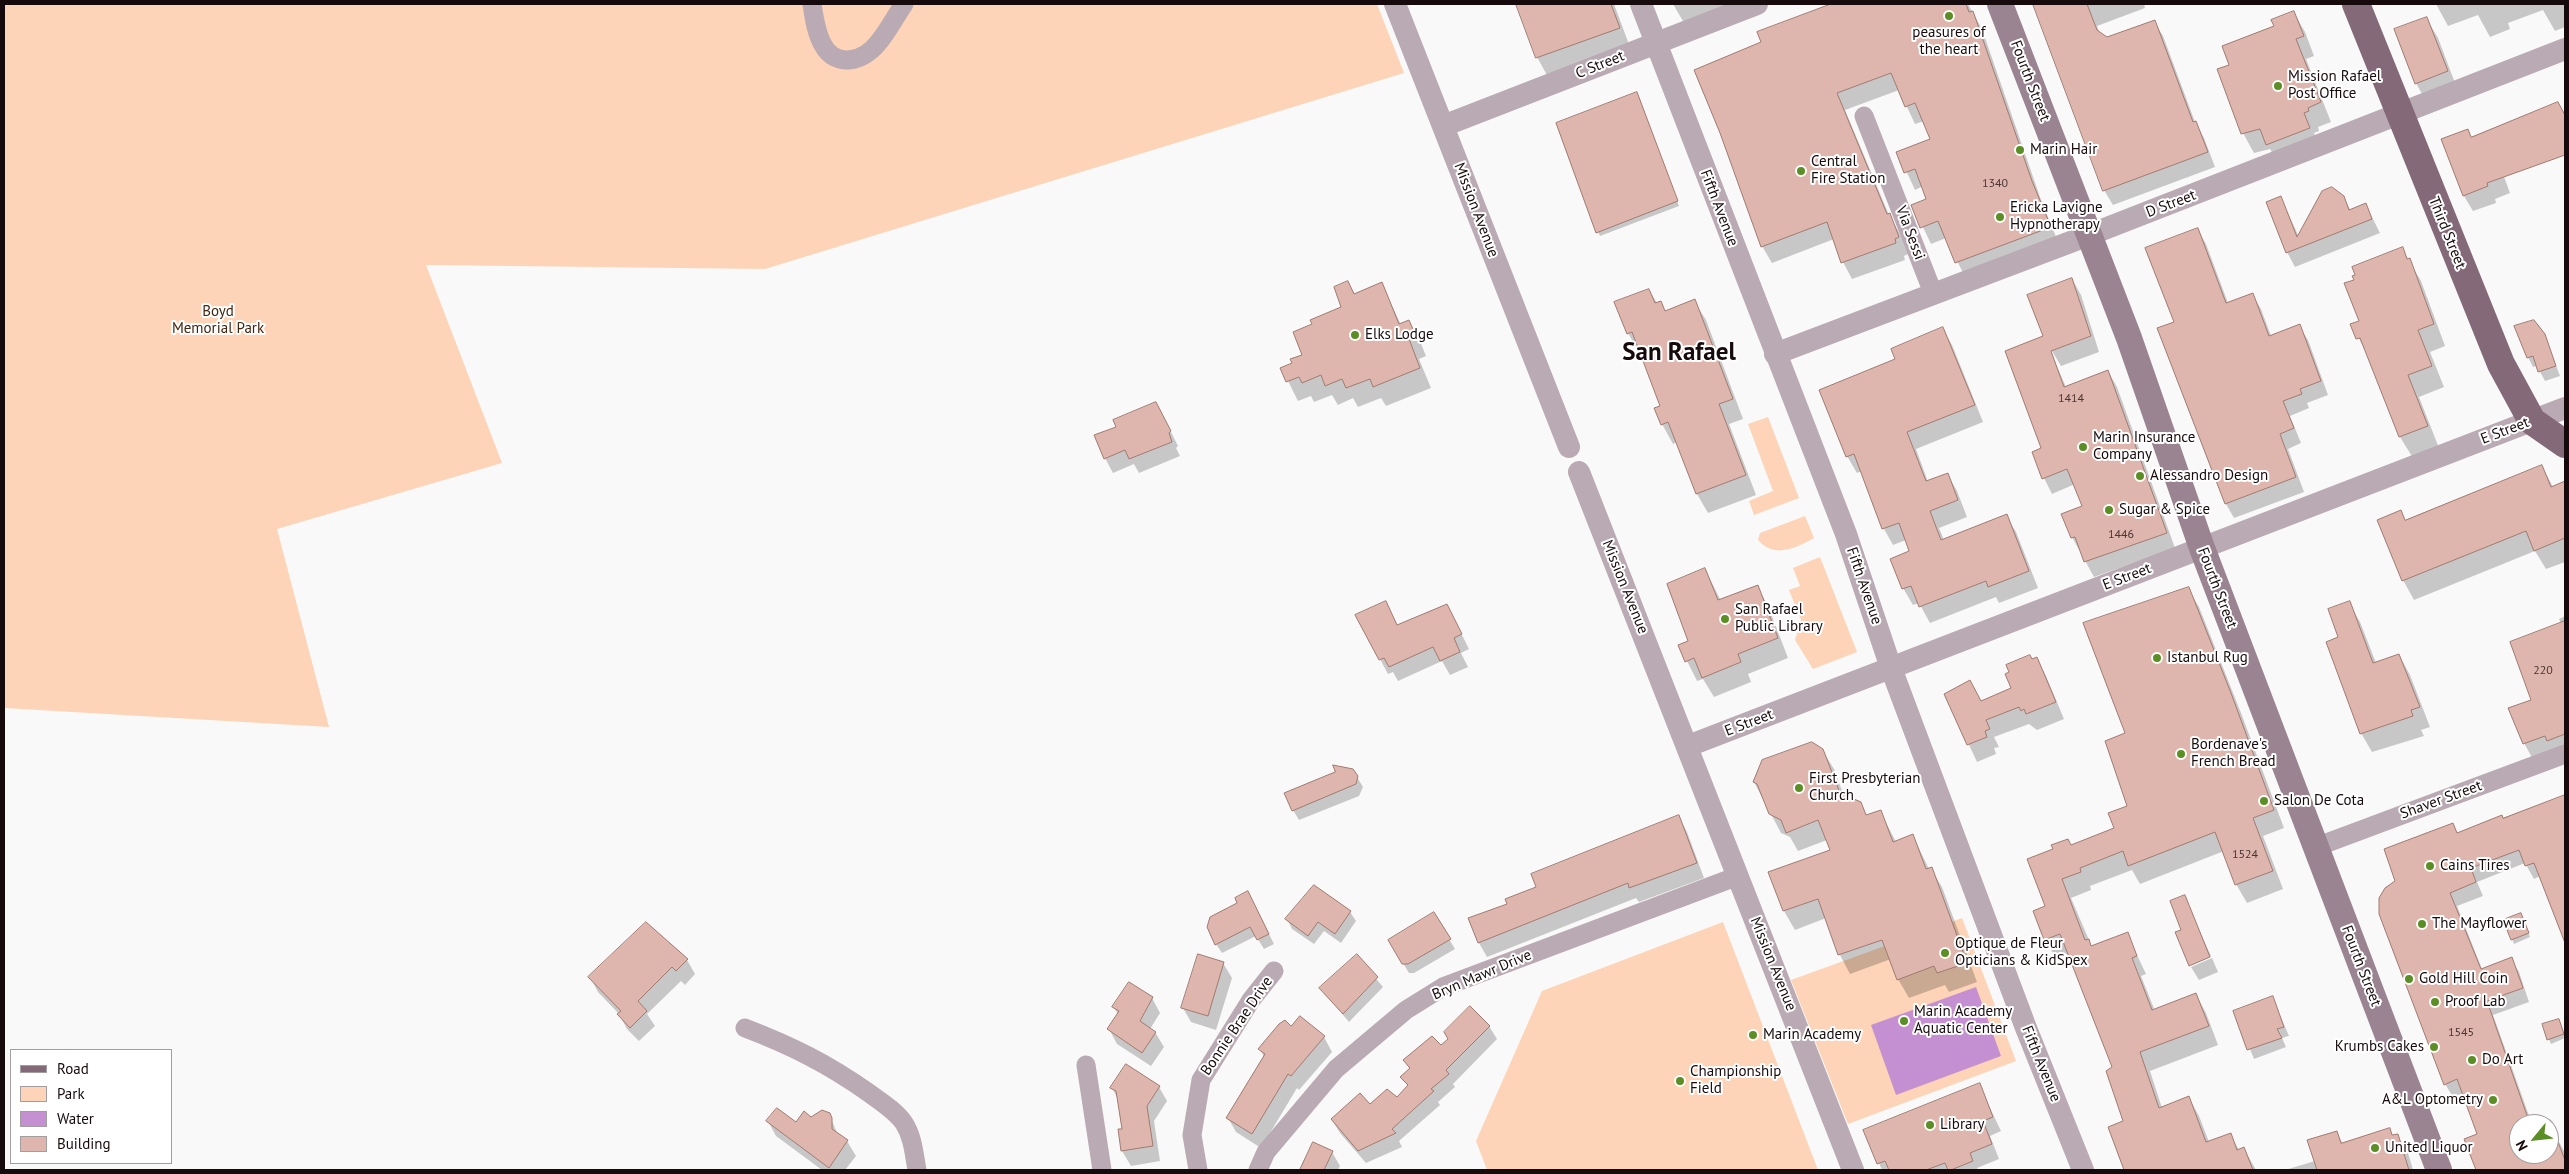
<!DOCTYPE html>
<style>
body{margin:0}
#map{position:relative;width:2569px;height:1174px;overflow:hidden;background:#f9f9f9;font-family:"PT Sans",sans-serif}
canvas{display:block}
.frame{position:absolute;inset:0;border:5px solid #170a0c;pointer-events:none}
.legend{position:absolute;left:10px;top:1049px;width:162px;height:115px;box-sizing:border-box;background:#fff;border:1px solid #a29d9e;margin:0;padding:6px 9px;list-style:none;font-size:15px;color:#170a0c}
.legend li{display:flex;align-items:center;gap:10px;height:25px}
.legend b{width:25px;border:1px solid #a29d9e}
.north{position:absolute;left:2509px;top:1114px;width:50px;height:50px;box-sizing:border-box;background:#fff;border:1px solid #a29d9e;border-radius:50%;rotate:242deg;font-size:14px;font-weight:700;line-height:20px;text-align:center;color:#170a0c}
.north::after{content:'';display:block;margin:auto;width:18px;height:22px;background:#5b8e25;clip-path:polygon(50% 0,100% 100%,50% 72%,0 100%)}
</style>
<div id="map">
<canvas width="2569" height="1174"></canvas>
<div class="frame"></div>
<ul class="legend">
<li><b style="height:6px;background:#846979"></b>Road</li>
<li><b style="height:14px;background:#fdd4b7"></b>Park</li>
<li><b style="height:14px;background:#c490d2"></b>Water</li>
<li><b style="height:14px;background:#dfb6ad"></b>Building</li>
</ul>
<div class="north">N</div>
</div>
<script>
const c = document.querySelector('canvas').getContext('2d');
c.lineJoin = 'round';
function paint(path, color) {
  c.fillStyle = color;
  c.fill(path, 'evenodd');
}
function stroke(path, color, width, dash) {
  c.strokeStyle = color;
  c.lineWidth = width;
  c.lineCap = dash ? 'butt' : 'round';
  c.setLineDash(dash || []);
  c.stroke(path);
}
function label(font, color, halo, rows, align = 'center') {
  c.font = font + ' "PT Sans",sans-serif';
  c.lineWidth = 4;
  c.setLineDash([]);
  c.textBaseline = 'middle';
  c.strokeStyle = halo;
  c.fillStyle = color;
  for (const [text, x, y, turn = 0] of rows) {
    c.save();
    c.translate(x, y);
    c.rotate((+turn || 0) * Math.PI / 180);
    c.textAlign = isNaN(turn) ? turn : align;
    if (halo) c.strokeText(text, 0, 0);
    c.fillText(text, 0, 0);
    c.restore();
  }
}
const green = new Path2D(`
 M4 4H1377L1404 73 765 269 426 265 502 463 277 529 329 727 4 708Z
 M1768 417 1799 498 1754 515 1749 501 1773 491 1748 424Z
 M1805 516 1814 538C1796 548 1774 559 1758 540L1760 533Z
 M1820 557 1857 652 1813 669 1795 640 1801 620 1789 590 1800 586 1793 568Z
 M1962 918 2016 1061 1848 1124 1791 980Z
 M1723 922 1818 1170H1487L1476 1141 1542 991Z`);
const water = new Path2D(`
 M1976 987 2001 1056 1896 1095 1871 1025Z`);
const shadow = new Path2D(`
 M1517 4H1614L1630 47 1548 77 1537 57Z
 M1673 4H1749L1687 28Z
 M1835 4H1968L1982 29 2041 200 2059 244 1966 279 1946 238 1931 244 1913 206 1928 200 1923 186 1915 190 1898 153 1931 139 1924 121 1915 124 1899 90 1845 110 1889 215 1899 232 1908 254 1904 256 1905 260 1852 279 1843 262 1834 239 1772 263 1762 246 1763 43 1759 33Z
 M2035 4H2144L2145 8 2097 26 2100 34 2107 39 2154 21 2163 36 2195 122 2204 138 2215 167 2113 205 2104 190Z
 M2436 4H2565V27L2555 31 2543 10 2508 23 2510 29 2490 37 2478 15 2448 26Z
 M2294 13 2305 32 2314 56 2306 59 2331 122 2318 127 2319 131 2314 133 2320 148 2279 164 2270 149 2254 153 2243 133 2231 65Z
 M2426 18 2438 38 2458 91 2427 103 2416 83Z
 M1639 97 1679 206 1600 236 1598 232Z
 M2468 131 2472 138 2499 163 2510 193 2495 199 2496 203 2473 211 2464 196Z
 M2343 197 2351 211 2366 205 2380 233 2295 267 2287 252 2281 198 2299 237Z
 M2198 230 2206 244 2228 303 2252 294 2261 309 2271 336 2299 326 2308 340 2328 395 2307 403 2309 408 2290 416 2301 443 2288 449 2304 492 2234 518 2226 504 2175 323Z
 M2402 249 2421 281 2445 346 2430 352 2444 387 2419 397 2439 448 2413 458 2400 437 2370 360 2352 325 2361 321 2355 280Z
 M2072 279 2081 295 2099 352 2061 366 2052 351H2050L2066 387 2108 371 2117 387 2175 548 2094 577 2072 537 2084 507 2075 484 2052 494 2044 478V337Z
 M1348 283 1355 294 1382 284 1401 325 1409 322 1420 341 1426 356 1419 359 1431 388 1386 406 1381 398 1358 407 1353 398 1338 405 1332 395 1314 402 1311 396 1298 401 1282 369 1294 364 1304 356 1314 325 1343 308Z
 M1649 290 1657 303 1660 302 1666 312 1694 301 1706 320 1743 419 1729 424 1756 495 1708 513 1697 494 1677 442 1673 444 1662 424 1661 406 1641 352 1639 353 1628 333Z
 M1943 329 1952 345 1983 422 1916 449 1928 482 1948 475 1957 491 1967 517 1939 528 1944 540 2006 516 2016 532 2038 588 1999 603 1996 597 1930 623 1919 603 1913 605 1903 588 1910 552 1906 540 1893 545 1884 529 1862 471 1857 473 1847 456 1897 360Z
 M2546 340 2560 376 2545 381 2537 366 2533 367 2528 357Z
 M1164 418 1178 446 1176 448 1180 456 1139 473 1134 464 1113 473 1105 458Z
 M2542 466 2553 487 2565 482V562L2546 569 2535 551 2414 600 2403 580 2405 521Z
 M1705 569 1721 601 1757 586 1768 606 1788 658 1748 674 1751 682 1714 697 1703 679 1697 681 1679 645 1689 642Z
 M2188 589 2199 607 2241 713 2284 828 2263 836 2283 889 2247 903 2236 884 2224 851 2140 884 2132 870 2090 886 2091 890 2071 898 2092 947 2127 934 2146 974 2141 976 2155 1011 2196 995 2206 1013 2218 1045 2150 1071 2162 1108 2189 1098 2199 1116 2209 1142 2230 1134 2239 1150 2244 1149 2256 1170H2126L2109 1128 2125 1122 2113 1068 2069 953 2056 958 2045 940 2034 912 2047 907 2071 846 2115 829 2129 806 2127 734Z
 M1385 602 1398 626 1447 605 1469 649 1461 653 1468 667 1450 675 1442 661 1398 681 1393 672 1388 674 1380 659Z
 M2349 603 2360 622 2376 663 2399 655 2410 675 2430 727 2421 730 2424 736 2372 752 2361 733Z
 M2565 616V757L2535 763 2524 743 2533 700 2561 624 2559 619Z
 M2037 659 2046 676 2064 719 2037 730 2029 724 1994 737 1999 747 1994 748 1996 754 1977 762 1946 695 1981 702 2013 689 2031 660Z
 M1822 750 1834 769 1844 796 1860 803 1867 816 1880 811 1896 842 1913 836 1929 869H1931L1942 887 1977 982 1949 992 1945 985 1909 998 1898 979 1891 959 1850 974 1840 955 1826 918 1795 930 1784 911 1770 872 1832 850 1827 840 1798 851 1790 837 1781 833 1754 782Z
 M1357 777 1363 787 1359 796 1299 820 1293 810Z
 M2565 796V942L2540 876 2534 879 2525 863 2477 882 2483 896 2457 906 2482 969 2511 959 2519 972 2529 1002 2493 1015 2532 1124H2519V1154H2549V1130L2552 1129 2565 1153V1170H2477L2466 1139 2479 1134 2464 1093 2453 1097 2445 1084 2396 881 2453 824 2458 834Z
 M1679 817 1687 832 1704 878 1639 902 1636 898 1487 957 1479 943 1508 905Z
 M2184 897 2211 956 2190 964 2182 931Z
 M1253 902 1274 944 1264 949 1256 936 1222 953 1216 944Z
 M1350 912 1356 921 1341 943 1324 931 1314 944 1292 929 1287 919Z
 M1434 914 1455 949 1414 973H1409L1389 940Z
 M2523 919 2530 937 2514 944 2512 939Z
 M1357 956 1383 987 1349 1022 1321 989Z
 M2212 958 2218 972 2199 980 2191 967Z
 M687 960 695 974 685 985 681 981 647 1014 655 1026 639 1041 627 1029 619 1014 598 992 590 977Z
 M1223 963 1232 978 1216 1030 1191 1022 1183 1008Z
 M2272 997 2289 1036 2282 1038 2286 1047 2254 1059 2235 1012Z
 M1152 998 1160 1013 1150 1029 1155 1032 1164 1047 1151 1066 1117 1044 1109 1029 1118 1015 1114 1007Z
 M2561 1024 2565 1038 2551 1044 2543 1025Z
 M1489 1026 1497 1039 1453 1084 1455 1087 1438 1102 1440 1105 1399 1141 1402 1147 1366 1163 1340 1133 1332 1120 1397 1098 1408 1087 1402 1077 1410 1070 1404 1060 1440 1047 1450 1040Z
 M1292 1028 1324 1037 1332 1052 1299 1090 1297 1088 1261 1148 1236 1132 1228 1118 1264 1057 1260 1049Z
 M1979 1085 2001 1131 1990 1136 1999 1159 1977 1168 1978 1170H1882L1865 1131Z
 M1159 1087 1167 1101 1154 1121 1160 1161 1131 1166 1122 1151 1119 1130H1124L1119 1101 1112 1088Z
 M829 1114 838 1135 847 1141 856 1156 845 1170H822L776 1136 768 1121 796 1123Z
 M2389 1129 2393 1136 2397 1135 2408 1153 2413 1170H2285L2315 1161 2336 1132 2343 1144Z
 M1313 1143 1332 1152 1340 1166 1338 1170H1299Z`);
const building = new Path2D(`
 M1516 4H1611L1620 28 1536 58Z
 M1831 4H1966L1969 12 1973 11 2032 181 2051 227 1955 263 1938 221 1920 228 1911 205 1926 199 1915 169 1904 173 1896 152 1930 139 1915 103 1905 107 1891 73 1837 93 1887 214 1890 213 1899 237 1895 239 1896 243 1841 263 1827 222 1761 247 1720 133 1694 70 1761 42 1757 32Z
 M2033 4H2087L2097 30 2107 37 2155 20 2193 122 2196 121 2208 152 2103 191Z
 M2294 11 2304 36 2296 39 2321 102 2308 108 2309 111 2304 113 2310 128 2266 145 2260 129 2241 134 2217 69 2229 65 2222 46 2274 26 2271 20Z
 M2427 17 2448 71 2415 84 2394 29Z
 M1637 92 1678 201 1596 233 1556 123Z
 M2558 102 2565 115V155L2487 183 2488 186 2463 196 2441 139 2468 129 2471 137Z
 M2332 187 2344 196 2349 210 2366 203 2372 219 2286 253 2266 202 2281 196 2297 237 2322 191Z
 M2198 228 2226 303 2253 293 2269 336 2300 324 2321 381 2300 389 2302 394 2283 401 2294 428 2280 434 2296 477 2225 504 2157 328 2174 322 2145 248Z
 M2403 247 2407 259 2410 258 2434 324 2418 330 2432 366 2408 375 2428 426 2399 437 2360 338 2356 339 2350 324 2359 321 2344 283 2354 280 2352 276 2355 275 2352 267Z
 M2072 278 2091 336 2051 351 2064 387 2108 370 2167 533 2084 562 2075 537 2071 538 2061 514 2082 506 2067 469 2042 479 2032 452 2041 448 2005 351 2043 336 2027 295Z
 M1348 281 1354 294 1382 282 1399 324 1409 320 1416 336 1409 339 1420 368 1373 387 1370 379 1346 388 1342 379 1325 386 1321 375 1302 383 1299 377 1286 382 1280 368 1292 363 1290 359 1302 355 1293 332 1312 324 1310 320 1341 307 1334 287Z
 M1649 289 1655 303 1661 301 1665 311 1695 299 1733 399 1719 404 1746 475 1696 494 1668 422 1661 425 1654 408 1660 406 1632 332 1627 334 1614 302Z
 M2534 320 2545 334 2556 366 2538 372 2533 356 2527 358 2514 326Z
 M1943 327 1975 405 1907 432 1926 481 1948 473 1958 500 1930 511 1941 540 2007 514 2029 571 1988 587 1986 581 1919 607 1911 586 1902 589 1890 559 1909 551 1899 523 1882 529 1854 454 1846 457 1819 390 1895 359 1891 349Z
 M1156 402 1171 431 1169 433 1172 442 1129 459 1125 450 1104 459 1094 435 1116 427 1113 420Z
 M2542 465 2551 487 2565 481V538L2534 551 2526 531 2402 581 2377 520 2401 510 2405 520Z
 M1705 568 1718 600 1758 585 1778 638 1738 654 1741 662 1702 678 1694 658 1685 662 1678 645 1688 641 1667 584Z
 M2189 587 2231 693 2274 810 2253 818 2273 871 2235 885 2215 832 2128 866 2123 851 2080 868 2081 872 2062 879 2085 940 2089 939 2091 946 2128 932 2137 956 2132 958 2152 1010 2196 993 2209 1026 2140 1052 2159 1108 2189 1096 2206 1142 2231 1133 2237 1150 2244 1147 2253 1170H2124L2108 1127 2123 1121 2106 1071 2112 1067 2060 934 2044 940 2033 911 2045 906 2027 859 2053 849 2051 845 2068 839 2071 845 2114 828 2108 813 2127 806 2105 741 2125 733 2083 623Z
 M1386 601 1397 625 1447 604 1462 634 1454 638 1460 652 1440 661 1433 647 1389 667 1384 658 1379 660 1355 615Z
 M2350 601 2373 663 2399 654 2420 707 2411 710 2413 716 2360 734 2326 642 2338 637 2328 609Z
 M2565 621V734L2547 741 2545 736 2523 744 2508 708 2531 700 2510 642Z
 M2030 655 2032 659 2037 657 2056 702 2026 714 2024 709 2021 711 2019 707 1986 720 1990 729 1985 731 1987 737 1967 745 1944 694 1970 680 1981 701 2011 688 2005 674 2009 672 2006 665Z
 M1812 742 1823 749 1840 793 1861 802 1866 815 1881 810 1893 842 1913 834 1926 869 1932 867 1967 963 1937 973 1934 966 1897 980 1882 940 1838 955 1818 899 1783 911 1768 872 1830 850 1818 820 1786 833 1781 820 1769 814 1757 784 1753 782 1762 760Z
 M1333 765 1353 769 1358 776 1356 784 1292 811 1284 793 1335 772Z
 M2565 795V943L2534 863 2525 866 2519 850 2471 868 2476 882 2450 893 2481 969 2512 957 2523 988 2487 1001 2530 1124H2519V1154H2549L2550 1122 2565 1160V1170H2476L2464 1139 2477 1134 2457 1079 2444 1085 2379 914V898L2385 888 2395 881 2384 849 2453 823 2457 833 2502 815 2503 818Z
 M1679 815 1697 863 1629 888 1628 883 1478 943 1468 918 1507 904 1505 899 1536 887 1531 874Z
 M1314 885 1351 911 1335 934 1318 922 1308 936 1285 919Z
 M1248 891 1269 934 1257 940 1250 927 1215 945 1207 927 1210 917 1237 903 1235 898Z
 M2185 895 2210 957 2189 966 2175 932 2181 930 2170 901Z
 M1434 912 1451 939 1408 964H1402L1388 940Z
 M2521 913 2529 933 2511 940 2503 920Z
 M646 922 688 959 676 971 672 967 638 1001 647 1011 630 1028 617 1014 621 1011 588 977Z
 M1198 954 1224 962 1208 1016 1181 1008Z
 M1357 954 1378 977 1343 1014 1319 988Z
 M1129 982 1153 997 1140 1021 1156 1032 1142 1053 1107 1029 1119 1011 1112 1007Z
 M2273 996 2284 1027 2277 1029 2282 1038 2247 1050 2233 1011Z
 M1470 1006 1490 1026 1446 1070 1449 1074 1431 1089 1434 1091 1392 1129 1396 1133 1358 1151 1331 1119 1360 1093 1370 1104 1387 1089 1397 1097 1408 1085 1400 1077 1410 1068 1403 1060 1432 1036 1441 1045 1448 1039 1444 1032Z
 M1300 1016 1325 1036 1291 1076 1288 1074 1252 1134 1226 1118 1265 1054 1258 1049 1279 1024 1285 1020 1291 1026Z
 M2559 1019 2564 1034 2547 1040 2542 1024Z
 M1126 1064 1160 1086 1147 1106 1153 1146 1121 1151 1118 1129H1122L1116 1091 1110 1088Z
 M1980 1083 1993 1117 1983 1121 1992 1144 1970 1153 1973 1161 1951 1170H1948L1945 1163 1926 1170H1889L1885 1161 1877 1164 1863 1130Z
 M777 1108 796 1122 804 1111 811 1117 822 1110 830 1113 832 1118V1129L848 1140 829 1168 766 1121Z
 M2390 1128 2392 1135 2398 1134 2409 1170H2317L2307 1140 2337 1131 2341 1143Z
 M1313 1142 1333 1151 1324 1170H1300Z`);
const minor = new Path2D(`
 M812 4C814 17 816 33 823 45 836 69 864 61 878 43 888 31 895 17 904 4
 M1864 116 1933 293
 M2316 847 2565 754
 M745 1028C792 1046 828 1064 869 1093 880 1101 896 1111 904 1123 913 1137 914 1154 917 1170
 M1086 1065 1102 1170
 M1198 1170 1192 1135 1201 1080 1251 1000 1274 971
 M1258 1170 1266 1152 1336 1069 1406 1010 1443 987 1738 876`);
const tertiary = new Path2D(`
 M1395 4 1569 447
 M1641 4 1846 534 1891 668 2026 1028 2083 1170
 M1443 126 1757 4
 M1775 354 2089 235 2565 49
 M1579 472 1853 1170
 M1688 746 2565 408`);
const secondary = new Path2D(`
 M2000 4 2129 338 2202 548 2439 1170`);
const primary = new Path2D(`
 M2356 4 2501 364 2532 421 2565 444`);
const markers = [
 [1949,16,5,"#5b8e25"],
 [2278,86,5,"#5b8e25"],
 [2020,150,5,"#5b8e25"],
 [1801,171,5,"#5b8e25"],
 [2000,217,5,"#5b8e25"],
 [1355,335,5,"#5b8e25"],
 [2083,447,5,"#5b8e25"],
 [2140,476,5,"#5b8e25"],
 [2109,510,5,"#5b8e25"],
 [1725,619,5,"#5b8e25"],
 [2157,658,5,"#5b8e25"],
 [2181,754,5,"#5b8e25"],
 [1799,788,5,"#5b8e25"],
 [2264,801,5,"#5b8e25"],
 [2430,866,5,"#5b8e25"],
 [2422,924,5,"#5b8e25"],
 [1945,953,5,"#5b8e25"],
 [2409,979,5,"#5b8e25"],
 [2435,1002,5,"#5b8e25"],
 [1904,1021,5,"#5b8e25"],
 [1753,1035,5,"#5b8e25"],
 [2434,1047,5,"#5b8e25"],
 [2472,1060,5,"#5b8e25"],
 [1680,1081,5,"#5b8e25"],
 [2493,1100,5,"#5b8e25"],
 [1930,1125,5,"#5b8e25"],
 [2375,1148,5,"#5b8e25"]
];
const numberNames = [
 ["1340",1995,184],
 ["1414",2071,399],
 ["1446",2121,535],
 ["220",2543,671],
 ["1524",2245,855],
 ["1545",2461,1033]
];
const poiNames = [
 ["peasures of",1949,33,"center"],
 ["the heart",1949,50,"center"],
 ["Mission Rafael",2288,77],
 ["Post Office",2288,94],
 ["Marin Hair",2030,150],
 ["Central",1811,162],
 ["Fire Station",1811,179],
 ["Ericka Lavigne",2010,208],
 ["Hypnotherapy",2010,225],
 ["Elks Lodge",1365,335],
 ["Marin Insurance",2093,438],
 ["Company",2093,455],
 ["Alessandro Design",2150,476],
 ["Sugar & Spice",2119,510],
 ["San Rafael",1735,610],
 ["Public Library",1735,627],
 ["Istanbul Rug",2167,658],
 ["Bordenave's",2191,745],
 ["French Bread",2191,762],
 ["First Presbyterian",1809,779],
 ["Church",1809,796],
 ["Salon De Cota",2274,801],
 ["Cains Tires",2440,866],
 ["The Mayflower",2432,924],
 ["Optique de Fleur",1955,944],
 ["Opticians & KidSpex",1955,961],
 ["Gold Hill Coin",2419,979],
 ["Proof Lab",2445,1002],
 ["Marin Academy",1914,1012],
 ["Aquatic Center",1914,1029],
 ["Marin Academy",1763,1035],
 ["Krumbs Cakes",2424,1047,"right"],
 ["Do Art",2482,1060],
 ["Championship",1690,1072],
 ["Field",1690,1089],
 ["A&L Optometry",2483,1100,"right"],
 ["Library",1940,1125],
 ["United Liquor",2385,1148]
];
const streetNames = [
 ["C Street",1600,65,-22],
 ["Fourth Street",2030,81,69],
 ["D Street",2171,204,-21],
 ["Fifth Avenue",1719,208,69],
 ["Mission Avenue",1476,210,69],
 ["Via Sessi",1910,233,69],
 ["Third Street",2447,233,68],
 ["E Street",2505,431,-21],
 ["E Street",2127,577,-21],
 ["Fifth Avenue",1864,586,71],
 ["Mission Avenue",1625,587,68],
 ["Fourth Street",2217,588,69],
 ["E Street",1749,723,-21],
 ["Shaver Street",2441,800,-20],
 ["Mission Avenue",1773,964,68],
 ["Fourth Street",2361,966,69],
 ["Bryn Mawr Drive",1482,975,-23],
 ["Bonnie Brae Drive",1237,1026,-56],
 ["Fifth Avenue",2041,1064,68]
];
const parkNames = [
 ["Boyd",218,312],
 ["Memorial Park",218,329]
];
const townNames = [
 ["San Rafael",1679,353]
];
paint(green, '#fdd4b7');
paint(water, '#c490d2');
paint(shadow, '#0003');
paint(building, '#dfb6ad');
stroke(building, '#9f7a71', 1);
stroke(minor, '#baaab3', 19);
stroke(tertiary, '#baaab3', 22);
stroke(secondary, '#9b8491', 26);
stroke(primary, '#846979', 28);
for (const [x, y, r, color] of markers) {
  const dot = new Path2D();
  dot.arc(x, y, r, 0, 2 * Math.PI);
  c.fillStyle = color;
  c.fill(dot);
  stroke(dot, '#fff', 2);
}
label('12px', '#493534', null, numberNames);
label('15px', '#170a0c', '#fff', poiNames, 'left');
label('15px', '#170a0c', '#fff', streetNames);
label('15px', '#42250e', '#fff', parkNames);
label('bold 25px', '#170a0c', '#fff', townNames);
</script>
